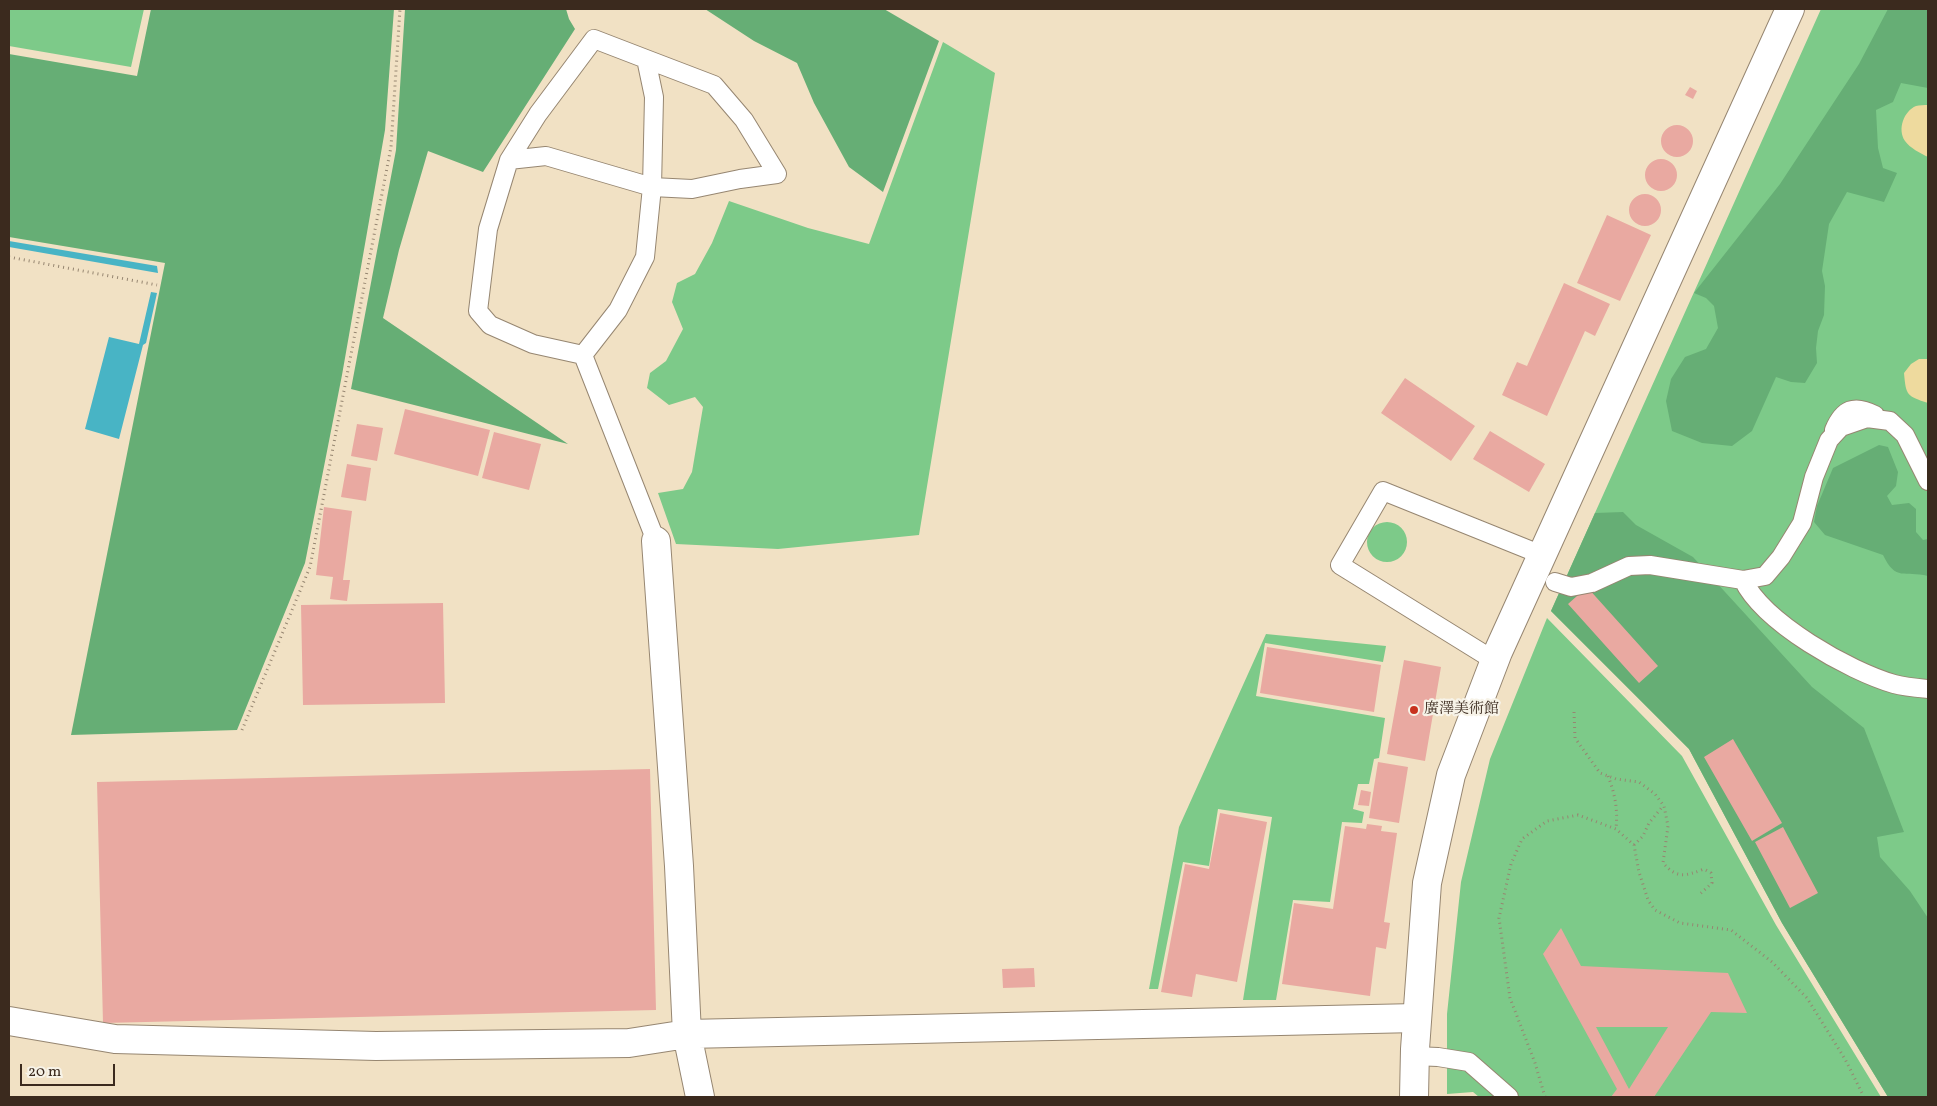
<!DOCTYPE html>
<meta charset="utf-8">
<style>
body{margin:0}
#map{position:relative;width:1937px;height:1106px;overflow:hidden;background:#f1e1c4;font-family:Vollkorn,serif}
canvas{display:block}
.frame{position:absolute;inset:0;border:10px solid #3b2a1e;pointer-events:none}
.scale{position:absolute;left:20px;top:1064px;width:95px;height:22px;box-sizing:border-box;border:2px solid #3b2a1e;border-top:0;padding-left:6px;font-size:15px;line-height:18px;white-space:nowrap;color:#3b2a1e;-webkit-text-stroke:4px #f7f3e8;paint-order:stroke}
</style>
<div id="map">
<canvas width="1937" height="1106"></canvas>
<div class="frame"></div>
<div class="scale">20 m</div>
</div>
<script>
const c = document.querySelector('canvas').getContext('2d');
c.lineJoin = 'round';
function paint(path, color) {
  c.fillStyle = color;
  c.fill(path, 'evenodd');
}
function stroke(path, color, width, dash) {
  c.strokeStyle = color;
  c.lineWidth = width;
  c.lineCap = dash ? 'butt' : 'round';
  c.setLineDash(dash || []);
  c.stroke(path);
}
function label(font, color, halo, rows, align = 'center') {
  c.font = font + ' Vollkorn,"Noto Serif JP",serif';
  c.lineWidth = 4.5;
  c.setLineDash([]);
  c.textBaseline = 'middle';
  c.strokeStyle = halo;
  c.fillStyle = color;
  for (const [text, x, y, turn = 0] of rows) {
    c.save();
    c.translate(x, y);
    c.rotate((+turn || 0) * Math.PI / 180);
    c.textAlign = isNaN(turn) ? turn : align;
    if (halo) c.strokeText(text, 0, 0);
    c.fillText(text, 0, 0);
    c.restore();
  }
}
const green = new Path2D(`
 M9 9H144L131 67 9 46Z
 M1821 9H1928V1097H1888L1782 923 1689 749 1551 611Z
 M943 42 995 73 919 535 778 549 676 544 658 493 683 489 692 472 703 407 695 397 669 405 647 388 650 373 666 361 683 329 672 302 677 283 695 274 712 243 729 201 808 228 869 244Z
 M1367 542a20 20 0 1 1 40 0a20 20 0 1 1-40 0Z
 M1547 618 1682 756 1776 925 1881 1097H1479L1473 1092 1447 1094V1014L1461 882 1490 759Z
 M1266 634 1386 646 1383 662 1265 643 1256 696 1385 718 1379 758 1374 759 1369 784H1358L1353 809 1364 812 1362 823 1342 822 1330 902 1293 900 1276 1000H1243L1272 817 1218 809 1209 866 1183 862 1158 989H1149L1179 827Z`);
const forest = new Path2D(`
 M151 9H394L385 130 342 375 305 563 237 730 71 735 165 263 9 237V54L137 76Z
 M405 9H566L569 19 575 29 483 172 428 151 399 250 383 318 568 444 351 389 396 150Z
 M705 9H884L939 41 883 192 849 167 814 103 797 63 754 41Z
 M1888 9H1928V88L1901 83 1893 102 1876 110 1878 148 1883 168 1897 173 1884 202 1847 192 1829 224 1822 271 1825 286 1824 315 1818 331 1816 348 1817 363 1805 383 1791 382 1776 377 1752 431 1732 446 1702 443 1672 431 1666 401 1671 379 1685 357 1706 349 1718 328 1714 306 1706 298 1694 293 1780 184 1859 64Z
 M1879 445 1888 447 1898 472 1896 486 1887 496 1892 505 1909 503 1916 509V532L1923 540 1928 539V576C1904 570 1896 582 1883 555L1825 535 1814 522 1817 506 1833 468Z
 M1623 512 1636 525 1693 557 1812 687 1864 728 1904 832 1877 837 1880 857 1910 891 1928 918V1097H1888L1782 923 1689 749 1551 611 1595 513Z`);
const sand = new Path2D(`
 M1928 105V157C1920 153 1910 148 1905 141 1897 129 1904 111 1916 106 1919 105 1925 105 1928 105Z
 M1919 359H1928V403C1907 396 1906 396 1904 373L1911 364Z`);
const water = new Path2D(`
 M9 241 157 266 158 273 9 247Z
 M151 292 157 293 146 343 143 345 119 439 85 429 109 337 139 344Z`);
const building = new Path2D(`
 M1690 87 1697 91 1693 99 1685 95Z
 M1661 141a16 16 0 1 1 32 0a16 16 0 1 1-32 0Z
 M1645 175a16 16 0 1 1 32 0a16 16 0 1 1-32 0Z
 M1629 210a16 16 0 1 1 32 0a16 16 0 1 1-32 0Z
 M1607 215 1651 235 1620 301 1577 283Z
 M1564 283 1610 304 1595 336 1585 331 1547 416 1502 395 1517 362 1527 366Z
 M1405 378 1475 426 1451 461 1381 413Z
 M405 409 490 430 478 476 394 454Z
 M357 424 383 428 377 461 351 456Z
 M1490 431 1545 464 1529 492 1473 459Z
 M494 432 541 444 529 490 482 478Z
 M347 464 371 468 366 501 341 497Z
 M324 507 352 511 343 580H350L347 601 330 599 333 577 316 575Z
 M1587 587 1658 666 1639 683 1568 604Z
 M443 603 445 703 303 705 301 605Z
 M1267 647 1381 665 1374 712 1260 693Z
 M1404 660 1441 667 1425 761 1387 754Z
 M1733 739 1782 823 1752 841 1704 757Z
 M1378 762 1408 767 1399 823 1369 818Z
 M650 769 656 1010 103 1023 97 782Z
 M1361 790 1371 792 1369 806 1358 805Z
 M1220 813 1267 822 1237 982 1196 974 1192 997 1161 992 1185 864 1209 869Z
 M1367 824 1382 826 1381 831 1397 833 1384 922 1390 923 1386 949 1376 947 1370 996 1282 984 1294 903 1333 909 1345 826 1366 829Z
 M1783 827 1818 893 1790 908 1755 842Z
 M1561 928 1581 966 1728 973 1747 1013 1711 1012 1654 1097H1611L1617 1089 1543 954ZM1596 1027H1668L1629 1089Z
 M1034 968 1035 987 1003 988 1002 969Z`);
const path = new Path2D(`
 M9 257 157 285
 M1574 712 1575 738 1600 773 1616 779 1639 782 1655 794 1664 806 1668 826 1663 863C1677 879 1686 876 1704 869L1711 873 1712 883 1700 894
 M242 730 310 567 391 147 400 9
 M1608 776C1615 794 1618 809 1616 829
 M1634 845 1643 836 1649 823 1663 806
 M1545 1097 1535 1063 1510 998 1499 918 1511 864 1522 839 1547 821 1578 815 1616 829 1634 845 1639 872 1648 900 1655 910 1680 923 1731 930 1772 962 1807 998 1845 1059 1864 1097`);
const service = new Path2D(`
 M509 160 546 156 652 187 692 189 740 179 777 174 744 120 714 85 646 59
 M583 355 618 310 645 257 652 187 654 97 646 59 594 39 538 114 509 160 488 229 478 311 490 325 533 344 583 355 656 541
 M1834 430C1843 409 1854 404 1875 415
 M1743 580C1764 623 1849 671 1894 684 1905 687 1917 688 1928 689
 M1555 582 1571 587 1592 583 1629 566 1650 565 1743 580 1765 576 1781 557 1802 523 1814 477 1829 440 1841 427 1867 418 1890 421 1905 435 1928 481
 M1495 661 1340 565 1383 491 1542 555
 M1414 1056 1438 1057 1469 1062 1509 1097`);
const minor = new Path2D(`
 M9 1021 115 1039 376 1046 629 1043 687 1034 679 866 656 541
 M700 1097 687 1034 1417 1018`);
const tertiary = new Path2D(`
 M1414 1097 1415 1049 1427 883 1451 775 1498 652 1790 9`);
const markers = [
 [1414,710,5,"#c8321e"]
];
const poiNames = [
 ["廣澤美術館",1424,710]
];
paint(green, '#7dca89');
paint(forest, '#66ae75');
paint(sand, '#eeda9e');
paint(water, '#48b4c5');
paint(building, '#e9a9a1');
stroke(service, '#968671', 20);
stroke(minor, '#968671', 30);
stroke(tertiary, '#968671', 30);
stroke(path, '#968671', 3, [1, 4]);
stroke(service, '#fff', 18);
stroke(minor, '#fff', 28);
stroke(tertiary, '#fff', 28);
for (const [x, y, r, color] of markers) {
  const dot = new Path2D();
  dot.arc(x, y, r, 0, 2 * Math.PI);
  c.fillStyle = color;
  c.fill(dot);
  stroke(dot, '#f7f3e8', 2);
}
label('15px', '#3b2a1e', '#f7f3e8', poiNames, 'left');
</script>
